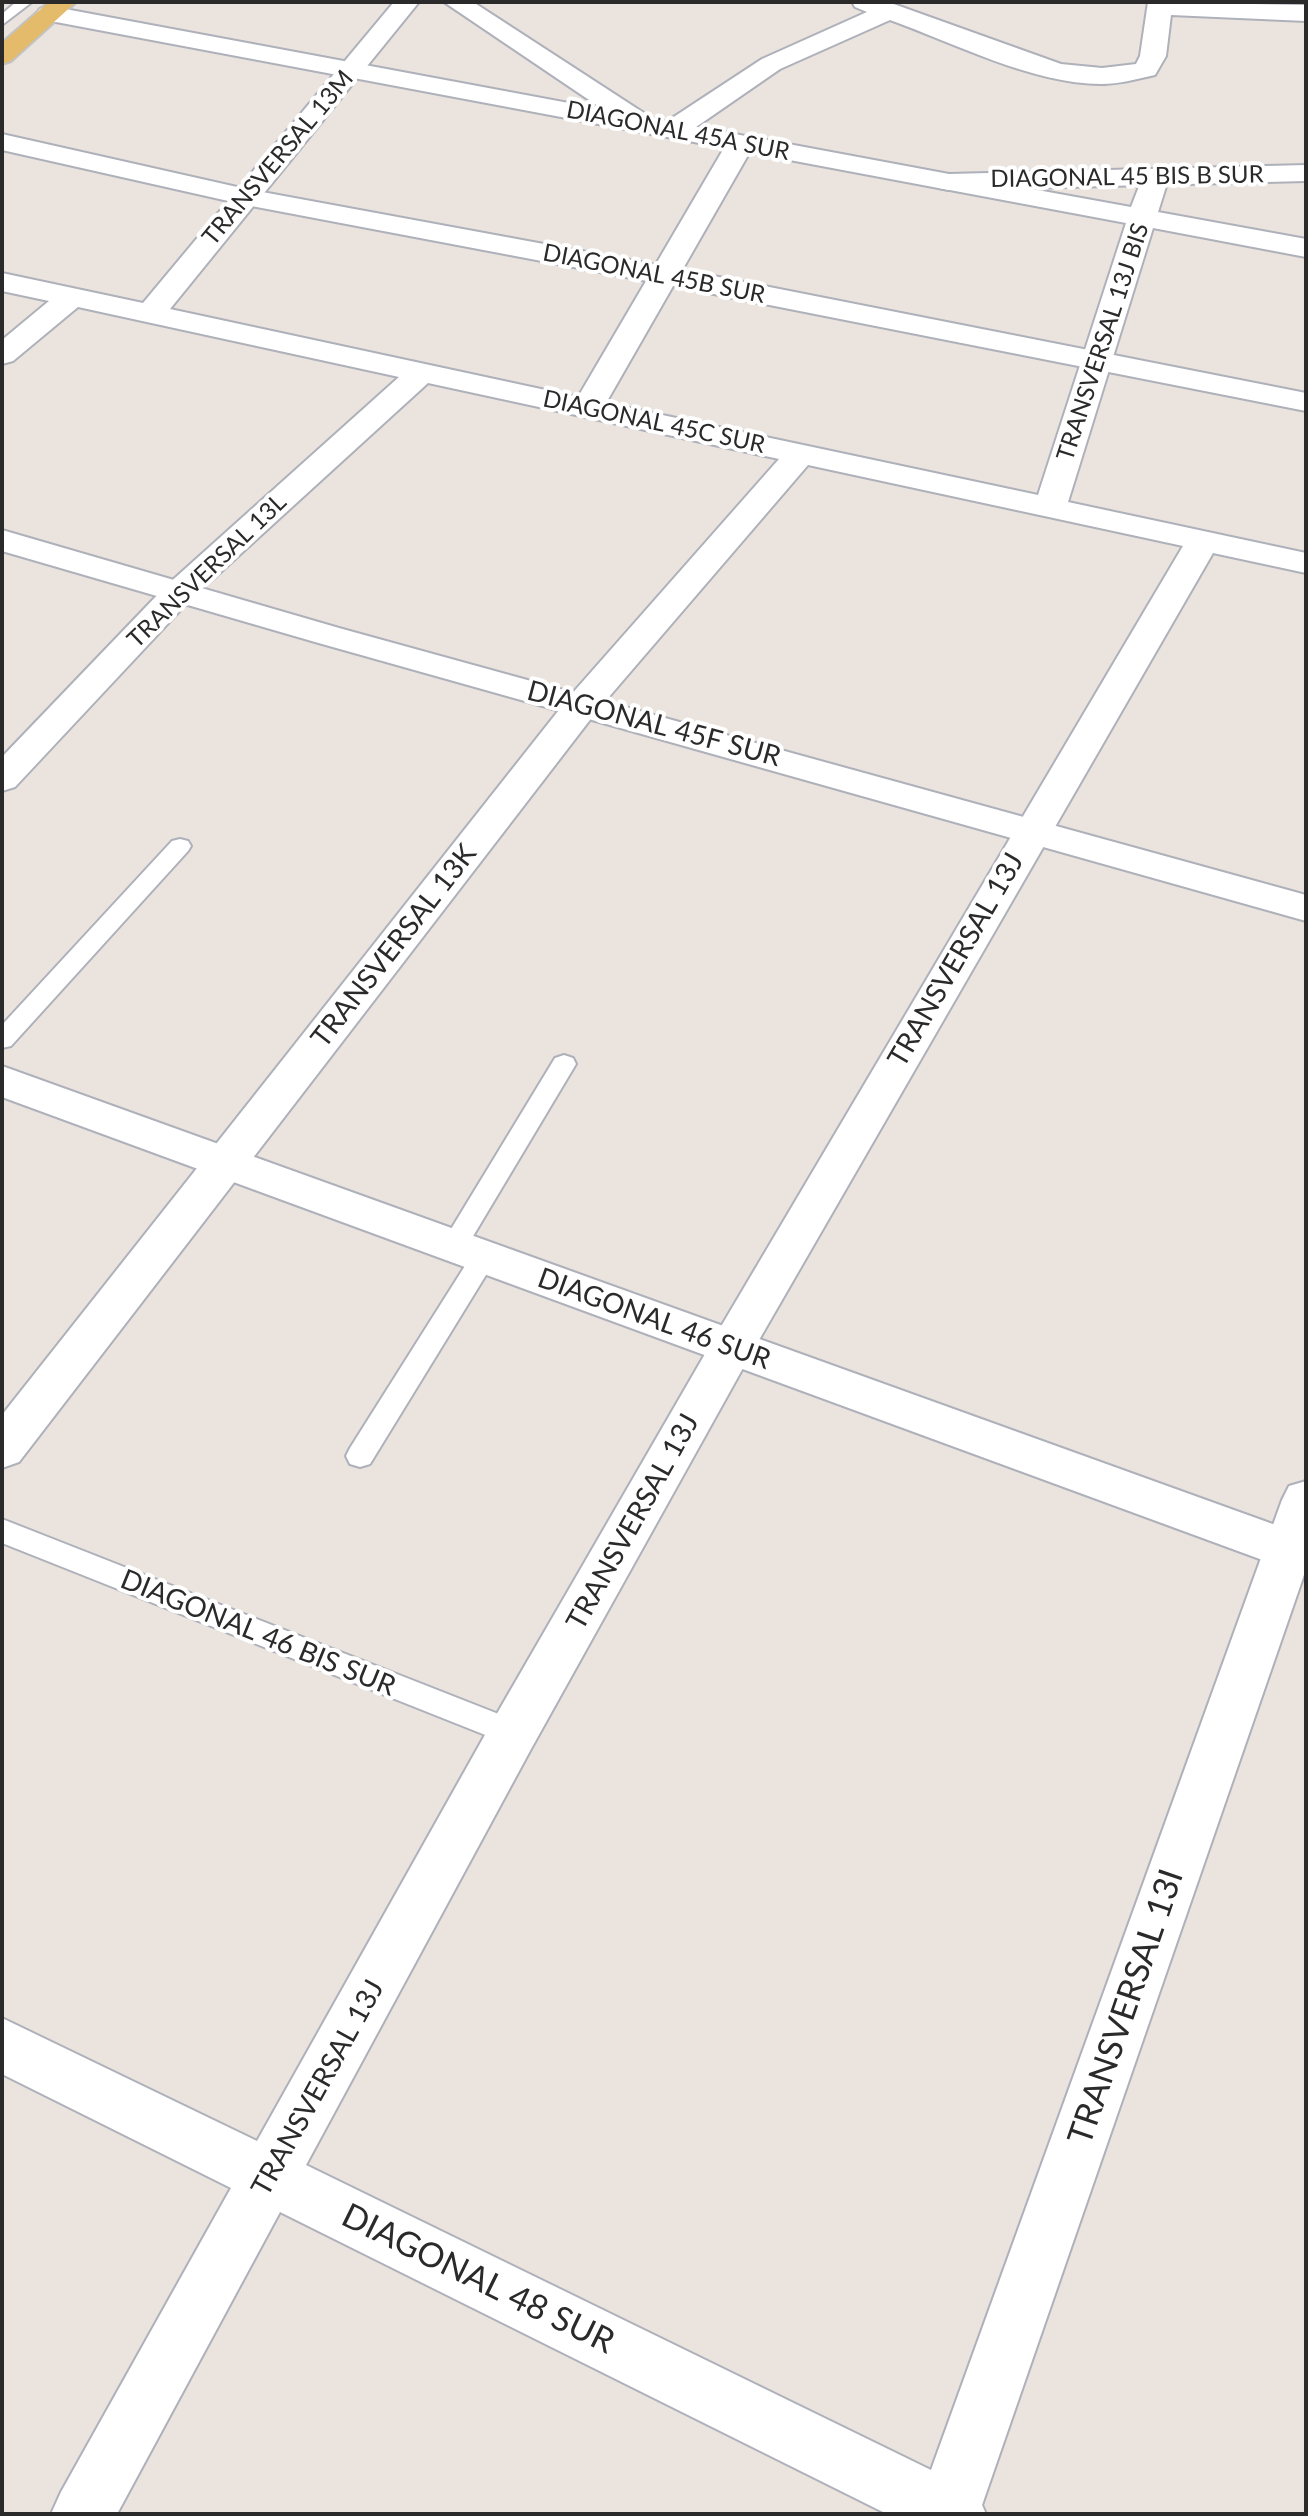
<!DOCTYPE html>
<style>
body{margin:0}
#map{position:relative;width:1308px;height:2516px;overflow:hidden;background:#ebe4de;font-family:Lato,sans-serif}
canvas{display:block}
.frame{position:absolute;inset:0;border:4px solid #2a2a2a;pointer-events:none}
</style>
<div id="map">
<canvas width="1308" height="2516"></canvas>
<div class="frame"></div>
</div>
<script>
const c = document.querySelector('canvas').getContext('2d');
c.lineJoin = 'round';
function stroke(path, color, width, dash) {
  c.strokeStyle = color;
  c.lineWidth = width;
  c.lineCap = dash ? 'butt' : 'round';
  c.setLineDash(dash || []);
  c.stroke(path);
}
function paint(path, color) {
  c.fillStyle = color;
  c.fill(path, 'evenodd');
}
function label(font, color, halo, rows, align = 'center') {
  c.font = font + ' Lato,sans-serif';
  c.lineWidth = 8;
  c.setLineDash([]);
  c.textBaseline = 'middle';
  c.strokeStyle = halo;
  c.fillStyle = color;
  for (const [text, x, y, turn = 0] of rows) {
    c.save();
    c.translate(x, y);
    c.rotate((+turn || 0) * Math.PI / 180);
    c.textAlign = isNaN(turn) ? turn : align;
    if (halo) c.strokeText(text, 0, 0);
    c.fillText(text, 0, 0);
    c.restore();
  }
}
const service = new Path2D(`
 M16 2H32L2 25V14Z
 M180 839 188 841 191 846 188 851 11 1046 2 1048V1025L172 841Z
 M564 1055 573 1058 576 1064 463 1253 454 1256 445 1253 441 1246 445 1239 555 1058Z
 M484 1247 493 1250 497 1257 370 1464 360 1467 350 1464 346 1456 350 1448 475 1250Z
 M2 1519 524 1724 528 1733 524 1742 513 1746 2 1543Z`);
const minor = new Path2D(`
 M394 2H419L170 309 578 397 727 143 731 137H751L755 143 606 403 1038 495 1126 223 939 188 935 182 939 176 949 174 1131 207 1145 171 1155 169 1165 171 1169 177 1158 212 1306 239V257L1153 228 1068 502 1306 553V573L1213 553 748 1359 531 1749 306 2165 931 2470 1282 1500 1289 1486 1306 1481V1569L982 2505 986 2514H887L280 2212 117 2514H51L61 2492 231 2188 2 2074V2018L257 2141 495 1717 716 1335 1183 546 808 465 596 712 19 1462 2 1468V1415L570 696 779 459 428 383 190 600 15 787 2 791V757L166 586 399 377 78 307 13 361 2 364V340L49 301 2 291V273L143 303Z
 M444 2H473L653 119 657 125 653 131H635Z
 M852 2H888L1061 64 1102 68 1136 64 1140 56 1148 2 1306 5V21L1171 15 1166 56 1155 75C1137 79 1120 84 1101 84 1033 84 954 43 890 20L780 69 683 136H663L660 130 663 124 762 59 867 12 855 7Z`);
const tertiary = new Path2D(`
 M49 6 949 174 1306 165V181L949 190 40 19 36 14 40 9Z
 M2 134 246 189 663 266 1306 393V411L663 284 246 205 2 150Z
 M2 530 339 628 1306 895V921L315 642 2 551Z
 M2 1066 1306 1536V1576L2 1097Z`);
const primary = new Path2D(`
 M49 2H76L11 61 2 64V43Z`);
const farStreetnames = [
 ["DIAGONAL 45A SUR",678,131,11],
 ["TRANSVERSAL 13M",278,158,-50],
 ["DIAGONAL 45 BIS B SUR",1127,177,-1],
 ["DIAGONAL 45B SUR",654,274,11],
 ["TRANSVERSAL 13J BIS",1103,342,-72],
 ["DIAGONAL 45C SUR",654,422,12],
 ["TRANSVERSAL 13L",207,571,-44]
];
const streetNames = [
 ["DIAGONAL 45F SUR",654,724,15],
 ["TRANSVERSAL 13K",394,946,-52],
 ["TRANSVERSAL 13J",956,960,-60],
 ["DIAGONAL 46 SUR",654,1319,20],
 ["TRANSVERSAL 13J",633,1522,-61],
 ["DIAGONAL 46 BIS SUR",258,1633,22],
 ["TRANSVERSAL 13J",318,2088,-61]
];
const nearStreetnames = [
 ["TRANSVERSAL 13I",1126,2007,-71],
 ["DIAGONAL 48 SUR",478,2279,26]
];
stroke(service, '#aeb1ba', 4);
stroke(minor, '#aeb1ba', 4);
stroke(tertiary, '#aeb1ba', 4);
stroke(primary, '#c3c3c3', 4);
paint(service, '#fff');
paint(minor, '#fff');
paint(tertiary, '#fff');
paint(primary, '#e3bb6b');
label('24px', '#2a2a2a', '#fff', farStreetnames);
label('28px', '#2a2a2a', '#fff', streetNames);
label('34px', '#2a2a2a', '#fff', nearStreetnames);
</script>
